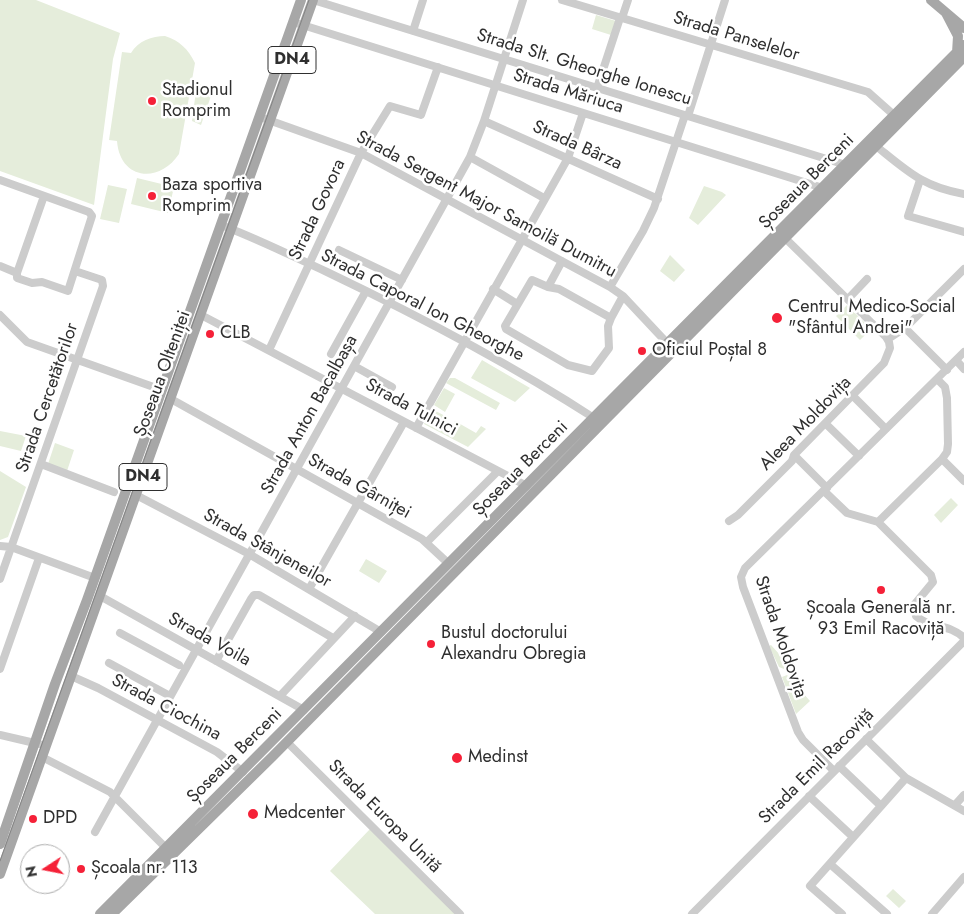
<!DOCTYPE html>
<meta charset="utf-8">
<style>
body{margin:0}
#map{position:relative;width:964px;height:914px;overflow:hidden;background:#fff;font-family:Jost,sans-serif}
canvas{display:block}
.north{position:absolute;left:20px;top:844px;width:50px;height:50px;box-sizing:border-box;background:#fff;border:1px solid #acacac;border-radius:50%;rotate:259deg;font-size:14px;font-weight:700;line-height:20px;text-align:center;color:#2f2f2f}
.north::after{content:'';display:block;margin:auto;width:18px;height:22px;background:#f52138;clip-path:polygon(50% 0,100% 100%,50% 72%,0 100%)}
</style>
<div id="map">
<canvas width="964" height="914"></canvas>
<div class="north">N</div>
</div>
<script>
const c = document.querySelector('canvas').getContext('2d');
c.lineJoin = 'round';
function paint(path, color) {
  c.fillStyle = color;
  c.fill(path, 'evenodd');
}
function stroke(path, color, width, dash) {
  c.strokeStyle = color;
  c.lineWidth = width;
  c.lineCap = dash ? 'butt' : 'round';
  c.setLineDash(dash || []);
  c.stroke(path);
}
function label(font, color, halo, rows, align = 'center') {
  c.font = font + ' Jost,sans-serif';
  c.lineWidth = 5;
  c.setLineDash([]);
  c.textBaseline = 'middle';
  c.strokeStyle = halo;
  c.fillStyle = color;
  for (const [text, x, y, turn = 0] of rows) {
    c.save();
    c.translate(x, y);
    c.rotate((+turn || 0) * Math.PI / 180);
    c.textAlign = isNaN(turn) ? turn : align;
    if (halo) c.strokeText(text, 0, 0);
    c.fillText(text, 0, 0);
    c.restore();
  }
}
const green = new Path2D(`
 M0 0H36L120 33 113 59 94 205 0 171Z
 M596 15 616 21 611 35 592 29Z
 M165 36C180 41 188 49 195 63L179 154C159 184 120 180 117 141L109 140 122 52 131 53C138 41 152 36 165 36Z
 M197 83 213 90 201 125 192 121Z
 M137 178 174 187 168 213 131 204Z
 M108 185 127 189 119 223 100 219Z
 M704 186 722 192 726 195 698 225 689 218Z
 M670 255 685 270 674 282 660 271Z
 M847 305 871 329 860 340 836 316Z
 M482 360 530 388 515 402 471 378Z
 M450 378H455L500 403 496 410 446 383Z
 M444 388 455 394 445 412 434 405Z
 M432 409 447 417 440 429 448 433 455 421 476 433 481 426 486 429 468 447 424 424Z
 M0 431 26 436 21 451 0 446Z
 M55 443 74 450 67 471 48 464Z
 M0 471 26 487 8 537 0 540Z
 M951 498 958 505 941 523 934 515Z
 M366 559 387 571 379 583 359 571Z
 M771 645 790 666 784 669 779 667 769 646Z
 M787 675 810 701 796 714 782 677Z
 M370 829 456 914H375L330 871Z
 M893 889 906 901 899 908 886 896Z`);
const minor = new Path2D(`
 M313 0 846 165
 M562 0 868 92 895 116
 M622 18 628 0
 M293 22 823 188
 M413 31 423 0
 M597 88 620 18
 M688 116 725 0
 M260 117 361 153 610 287 623 296 668 344
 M484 121 658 199
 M876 146C907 171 923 187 964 194
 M470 157 544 198
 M0 180 89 212 92 216 68 291 42 282 32 283 17 278V273
 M920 180 908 216 964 232
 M226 227C260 240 294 257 327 272 419 316 509 363 594 418
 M339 250 402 280
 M0 266 17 273
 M17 273 44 196
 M532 280 548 287 559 289 611 318 608 326 609 348 592 371 568 365 506 329 505 326Z
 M548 287 562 261
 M610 287 643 231 654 208 685 115
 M493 289 517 304
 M848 299 867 279
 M0 315 27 342 162 390
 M201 315 527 486
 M611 318 623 296
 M905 328 947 370
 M888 339 905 328 964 269
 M269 350 361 153 390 106 421 115 438 67
 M331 354 366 291
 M956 360 964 369
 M354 366 392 387
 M937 379 945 387 947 398 948 444 947 452 942 459 964 481
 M853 396 886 429
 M171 399 422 539 449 564
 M826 424 859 456
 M416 428 568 158 583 113
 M794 455 827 488
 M41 464 114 492
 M824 491 847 513 878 522 931 575 933 582 914 605 916 616C930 629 949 623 964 638
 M136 495 249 554 381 632
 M729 521 738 515 792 461 794 455 884 363 890 348 889 342 886 337 785 238
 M878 522 942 459
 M427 542 498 471
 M0 546 11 547 95 578
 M0 579 103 286 102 280 75 271
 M309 589 404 422
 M100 596 304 710
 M120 633 179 665
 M216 661 251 599 254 595H259L333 638
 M109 663 170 696
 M0 669 39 558
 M71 676 98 688 217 752 243 772
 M280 696 355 616
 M0 735 39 744
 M866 739 906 778 964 811
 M287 742 460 914
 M42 757 110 792 166 848
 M839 766 881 806
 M834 771 803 740 798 732 743 587 741 577 745 568 964 352
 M809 796 853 837
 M955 805 964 795
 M95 832 470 157 484 121 523 0
 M830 864 887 914
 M692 914 964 641
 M842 914 810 886 906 778
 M932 914 964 877`);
const major = new Path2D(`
 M931 0 964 28
 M946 13 958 36 957 53
 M0 844 55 684 87 600 301 0
 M0 874 313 0
 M100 914 964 45
 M112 914 272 757 964 57`);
const tram = new Path2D(`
 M0 861 309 0`);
const markers = [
 [152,101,5,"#f52138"],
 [152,196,5,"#f52138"],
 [777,318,6,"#f52138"],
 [210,334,5,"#f52138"],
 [642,351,5,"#f52138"],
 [881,590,5,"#f52138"],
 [431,644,5,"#f52138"],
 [457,758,6,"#f52138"],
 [253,814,6,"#f52138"],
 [33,819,5,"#f52138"],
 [81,869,5,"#f52138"]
];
const shields = [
 [292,60,48],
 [143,477,48]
];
const shieldNames = [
 ["DN4",292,60],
 ["DN4",143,477]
];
const streetNames = [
 ["Strada Panselelor",736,37,17],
 ["Strada Slt. Gheorghe Ionescu",584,68,17],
 ["Strada Măriuca",568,92,17],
 ["Strada Bârza",577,146,24],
 ["Șoseaua Berceni",807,182,-45],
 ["Strada Sergent Major Samoilă Dumitru",486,205,28],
 ["Strada Govora",318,210,-65],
 ["Strada Caporal Ion Gheorghe",422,306,27],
 ["Șoseaua Olteniței",163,374,-70],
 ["Strada Cercetătorilor",48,398,-71],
 ["Strada Tulnici",411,408,28],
 ["Strada Anton Bacalbașa",310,415,-61],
 ["Aleea Moldovița",806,424,-46],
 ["Șoseaua Berceni",521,469,-45],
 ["Strada Gârniței",359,487,29],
 ["Strada Stânjeneilor",267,549,29],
 ["Strada Moldovița",780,637,71],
 ["Strada Voila",209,640,29],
 ["Strada Ciochina",166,708,28],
 ["Șoseaua Berceni",235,756,-45],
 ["Strada Emil Racoviță",817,767,-45],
 ["Strada Europa Unită",384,817,45]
];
const poiNames = [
 ["Stadionul",162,91],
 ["Romprim",162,112],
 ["Baza sportiva",162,186],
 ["Romprim",162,207],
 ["Centrul Medico-Social",788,308],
 ["\"Sfântul Andrei\"",788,329],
 ["CLB",220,334],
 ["Oficiul Poștal 8",652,351],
 ["Școala Generală nr.",881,609,"center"],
 ["93 Emil Racoviță",881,630,"center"],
 ["Bustul doctorului",441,634],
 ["Alexandru Obregia",441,655],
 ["Medinst",468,758],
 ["Medcenter",264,814],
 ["DPD",43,819],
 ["Școala nr. 113",91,869]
];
paint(green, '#e5eddb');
stroke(minor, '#ccc', 8);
stroke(major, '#a7a7a7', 10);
stroke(tram, '#848484', 1);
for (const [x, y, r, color] of markers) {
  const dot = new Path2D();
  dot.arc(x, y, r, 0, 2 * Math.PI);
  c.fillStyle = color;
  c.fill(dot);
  stroke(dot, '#fff', 2);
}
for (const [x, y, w] of shields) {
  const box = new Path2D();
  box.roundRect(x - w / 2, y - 13.5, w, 27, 4);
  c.fillStyle = '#fff';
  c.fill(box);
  stroke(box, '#2f2f2f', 1);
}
label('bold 16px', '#2f2f2f', null, shieldNames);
label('18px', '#2f2f2f', '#fff', streetNames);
label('18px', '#2f2f2f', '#fff', poiNames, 'left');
</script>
